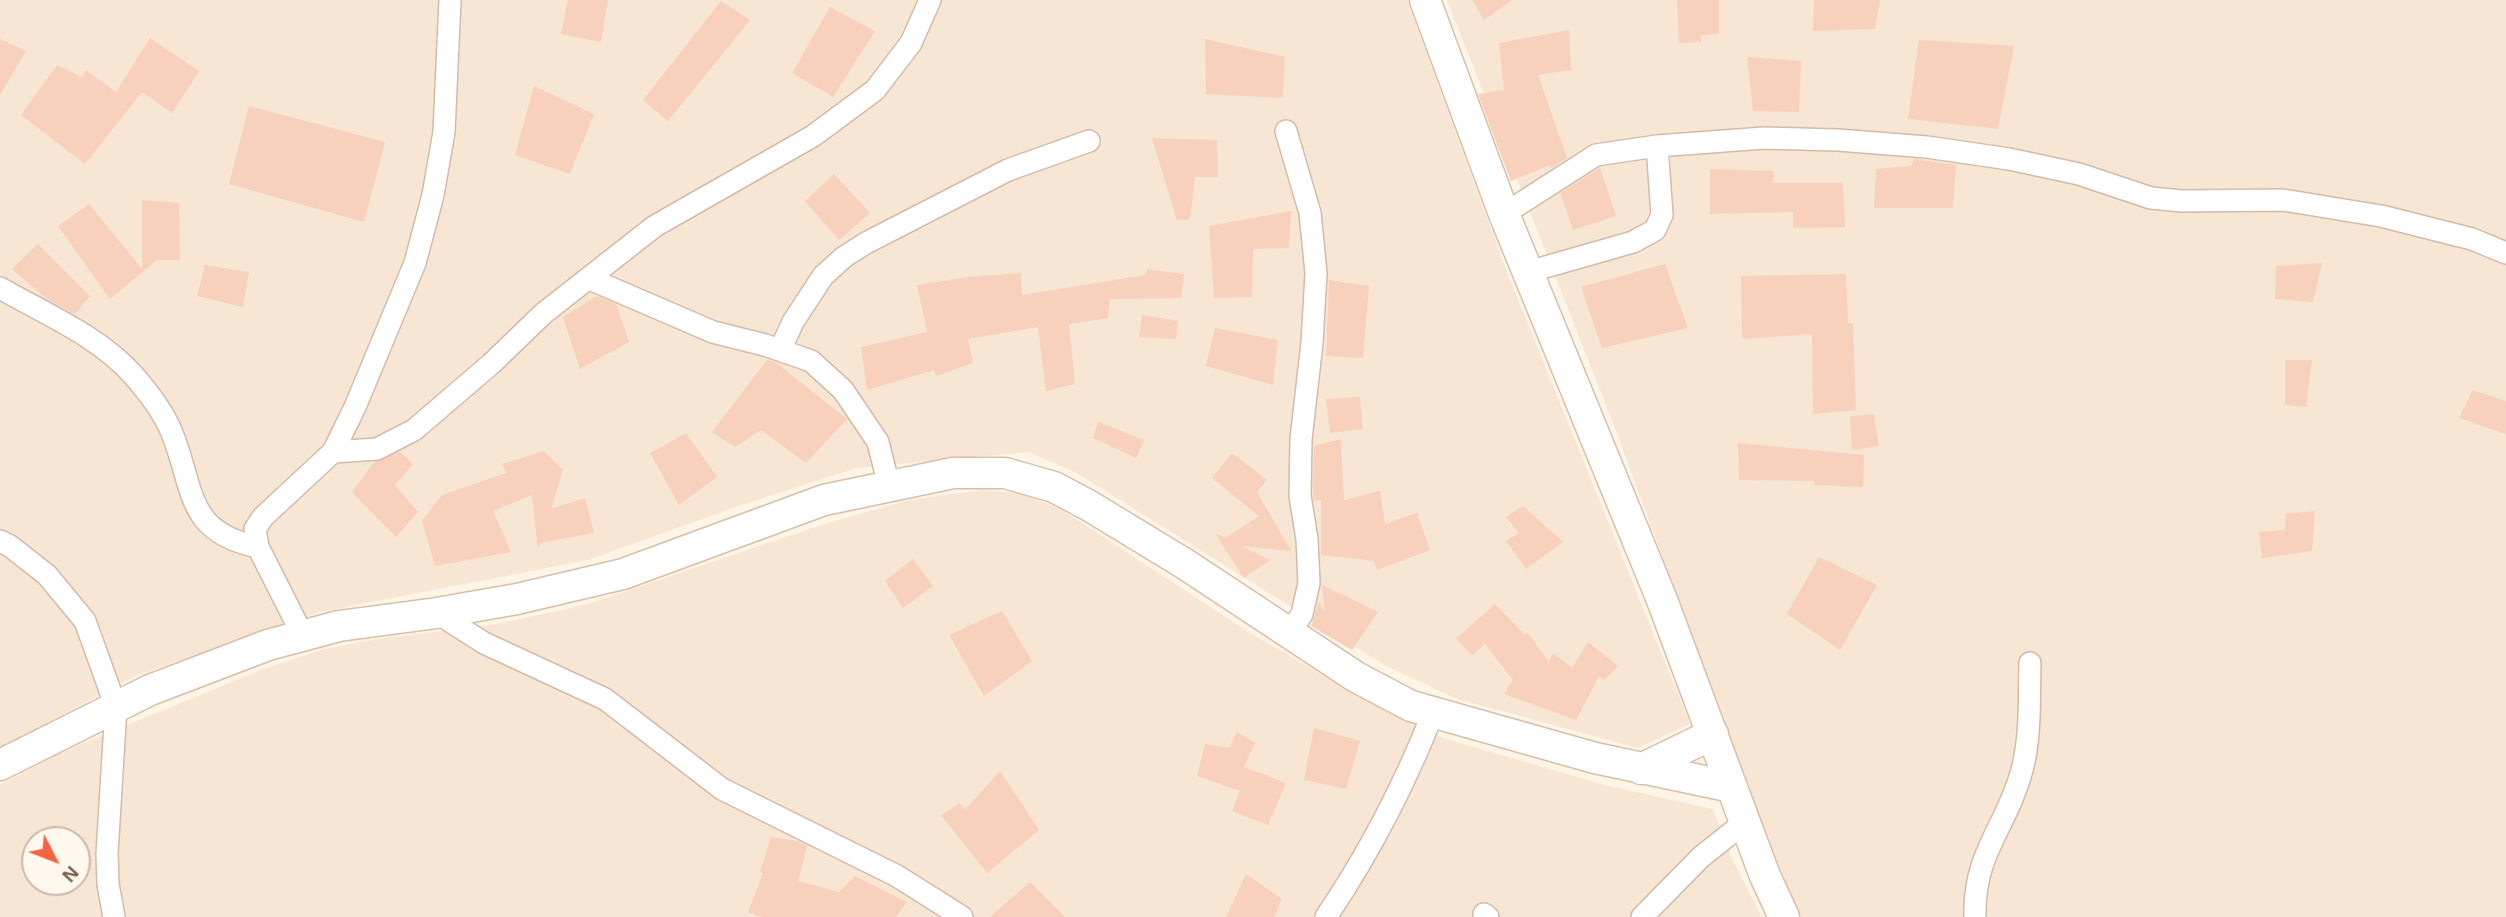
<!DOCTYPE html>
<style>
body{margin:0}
#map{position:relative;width:2506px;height:917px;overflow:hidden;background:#fff5e7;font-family:Arial,sans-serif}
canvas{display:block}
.north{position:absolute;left:21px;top:826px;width:70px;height:70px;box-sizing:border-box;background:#fff8ef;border:2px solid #cbb8ac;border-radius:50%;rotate:132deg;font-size:19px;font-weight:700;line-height:28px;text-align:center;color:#7c5947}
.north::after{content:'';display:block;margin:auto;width:24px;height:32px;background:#f5633f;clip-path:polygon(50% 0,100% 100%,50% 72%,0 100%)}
</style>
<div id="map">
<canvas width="2506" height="917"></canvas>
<div class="north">N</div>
</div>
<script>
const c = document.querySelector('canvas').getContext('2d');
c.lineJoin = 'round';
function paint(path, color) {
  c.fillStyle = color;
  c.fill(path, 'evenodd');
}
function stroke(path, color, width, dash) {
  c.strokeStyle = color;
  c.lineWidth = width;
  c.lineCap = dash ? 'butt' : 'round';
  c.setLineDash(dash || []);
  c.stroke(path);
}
const residential = new Path2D(`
 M0 0H1407L1505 267 1690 724 1638 748 1457 699 1384 665 1075 472 1029 452 856 468 736 507 588 560 320 612 135 676 0 748Z
 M1447 0H2506V917H1801L1769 845 1616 431Z
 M982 490 1022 493 1062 510 1252 634 1354 693 1446 739 1605 785 1713 809 1732 859 1762 917H0V785L60 753 258 671 321 650 377 639 496 624 585 605 827 523 910 500ZM35 840H77V882H35Z`);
const building = new Path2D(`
 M568 0H608L601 42 561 34Z
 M1472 0H1512L1484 20Z
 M1677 0H1719V34L1701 35V42L1679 43Z
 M1814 0H1880L1875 29 1813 31Z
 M721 1 750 20 668 121 643 100Z
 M830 7 875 31 833 97 792 73Z
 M1569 30 1571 70 1538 75 1567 158 1551 168 1550 165 1511 181 1478 94 1504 90 1499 43Z
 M150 38 199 71 172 113 142 92 85 164 21 115 57 65 82 77 86 70 116 92Z
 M0 39 26 51 0 95Z
 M1205 39 1285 57 1283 98 1206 94Z
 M1919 40 2014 46 1998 129 1908 119Z
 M1747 57 1801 61 1799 112 1753 111Z
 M534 86 594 114 570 174 515 155Z
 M249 106 385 142 364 222 229 184Z
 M1152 138 1217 140 1218 177H1195L1190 219 1177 220Z
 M1914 159 1956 165 1953 208H1874L1876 169 1911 166Z
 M1600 168 1616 216 1573 230 1560 193Z
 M1710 169 1774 171 1773 183H1843L1845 227 1793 228V212L1710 214Z
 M834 174 870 213 839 240 805 201Z
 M142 200 179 203 180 260H157L110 299 58 226 89 204 142 269Z
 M1291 211 1289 248 1253 249 1252 297 1214 298 1209 226Z
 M38 244 90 296 75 314 47 299 12 269Z
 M2322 263 2313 302 2275 299 2276 266Z
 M1665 264 1688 328 1602 348 1581 287Z
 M205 265 249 272 243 307 197 296Z
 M1147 269 1184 274 1181 298 1110 299 1108 318 1069 324 1075 384 1046 391 1038 327 968 339 973 363 936 376 934 370 867 390 861 347 927 332 917 285 968 277 1021 273 1022 295 1146 275Z
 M1846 274 1848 323H1853L1856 410 1813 414 1812 334 1742 339 1741 276Z
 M1329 280 1369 286 1363 358 1326 356Z
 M597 296 616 304 629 342 580 369 563 317Z
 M1142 315 1178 321 1176 339 1139 337Z
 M1215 328 1278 340 1273 385 1206 366Z
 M767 360 775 362 847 419 806 463 761 430 735 447 712 432Z
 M2285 360H2312L2306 407 2285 405Z
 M2473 390 2506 401V434L2459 418Z
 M1360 397 1363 429 1330 433 1326 399Z
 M1874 414 1879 446 1852 450 1850 416Z
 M1098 422 1144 440 1136 458 1093 438Z
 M686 433 717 477 679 505 650 453Z
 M1341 439 1344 500 1380 491 1385 524 1417 513 1430 550 1377 570 1374 561 1321 555V500L1314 501 1313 495 1314 446Z
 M1738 443 1864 455 1863 487 1815 485 1814 481 1739 480Z
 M544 451 563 470 551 509 585 498 594 533 540 543 538 549 532 495 493 511 511 552 435 566 422 521 442 495 506 473 502 464Z
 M400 452 413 464 395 485 418 512 396 537 352 492 374 462Z
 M1232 453 1267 480 1257 492 1291 551 1241 546 1270 560 1244 578 1222 544 1219 543 1221 542 1215 533 1225 538 1259 516 1212 478Z
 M1523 506 1563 542 1526 569 1506 541 1519 533 1506 517Z
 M2315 511 2312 551 2262 558 2259 532 2285 530 2286 514Z
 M1819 557 1877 585 1840 650 1787 614Z
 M913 559 933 586 903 608 885 581Z
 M1322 585 1378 612 1352 650 1311 626 1319 602 1325 613Z
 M1495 604 1525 635 1528 633 1549 662 1553 653 1572 668 1588 642 1618 666 1604 680 1599 676 1576 720 1504 694 1513 680 1485 644 1472 655 1456 639Z
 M1002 611 1032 661 984 696 949 635Z
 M1314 728 1360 741 1346 789 1304 780Z
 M1237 732 1255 743 1244 767 1286 783 1268 825 1232 811 1240 791 1197 776 1205 744 1229 748Z
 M1000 771 1039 830 987 873 941 815 960 803 965 810Z
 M771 837 797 841 807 846 798 881 839 892 855 876 907 902 896 917H762L748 912 763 873 760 872Z
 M1246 874 1282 899 1274 917H1226Z
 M1030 882 1065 917H990Z`);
const minor = new Path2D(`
 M1286 131 1310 213 1316 273 1312 343 1301 439 1300 496 1307 539 1309 583 1302 614 1289 634
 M1504 214 1596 155 1657 146 1764 138 1838 140 1927 147 2009 159 2079 174 2151 198 2182 201 2283 200 2381 216 2472 239 2506 253
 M1528 272 1633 242 1655 230 1662 215 1657 146
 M590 279 713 332 765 345 811 361 843 390 878 442 889 486
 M0 288C45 314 99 336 134 376 148 392 164 413 172 433 195 490 185 532 258 547
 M780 350 793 322 823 276 844 257 866 243 1008 170 1089 141
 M333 452 377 449 414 430 491 364 544 313 655 226 813 136 875 90 911 43 930 0
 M0 541 10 546 47 575 85 621 116 707 107 854 108 884 114 917
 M437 613 484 643 605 699 722 789 897 876 962 917
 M303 636 258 547 255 529 263 517 333 452 355 407 415 263 433 195 444 132 450 0
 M1484 914 1488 917
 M1326 917C1370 852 1404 786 1433 713
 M1642 917 1701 857 1745 822
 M1975 917C1973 853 2007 827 2022 770 2031 736 2029 699 2030 663`);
const secondary = new Path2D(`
 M1425 0 1504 214 1662 600 1765 876 1784 917
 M0 765 150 690 268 645 339 626 437 613 517 599 623 574 824 500 953 473H1005L1054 487 1088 505 1185 564 1356 677 1411 706 1595 758 1732 787
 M1641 769 1713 734`);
paint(residential, '#f7e6d4');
paint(building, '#f7d1bb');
stroke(minor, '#d3bbaa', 24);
stroke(secondary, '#d9beaa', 33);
stroke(minor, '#fff', 21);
stroke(secondary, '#fff', 30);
</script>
